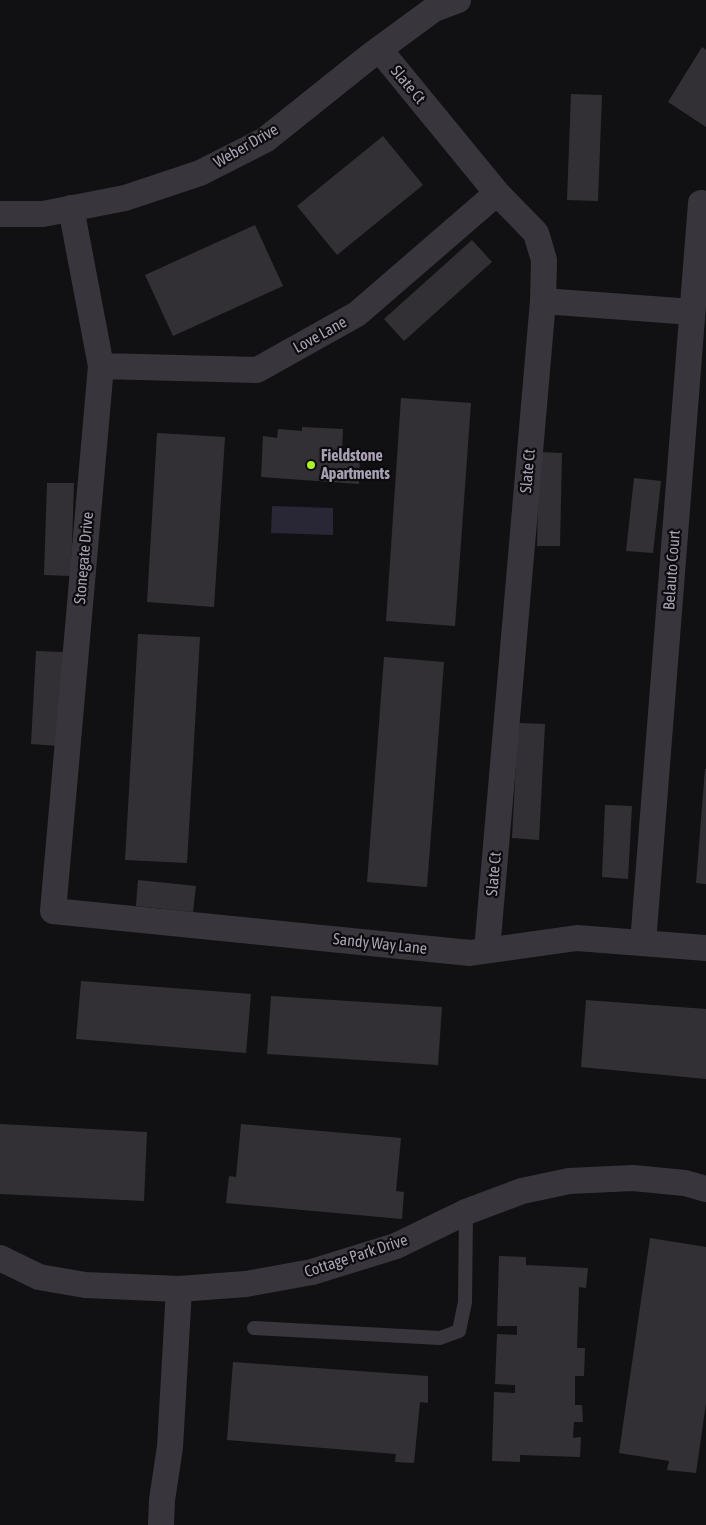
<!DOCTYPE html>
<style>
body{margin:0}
canvas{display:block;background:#111012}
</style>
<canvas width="706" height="1525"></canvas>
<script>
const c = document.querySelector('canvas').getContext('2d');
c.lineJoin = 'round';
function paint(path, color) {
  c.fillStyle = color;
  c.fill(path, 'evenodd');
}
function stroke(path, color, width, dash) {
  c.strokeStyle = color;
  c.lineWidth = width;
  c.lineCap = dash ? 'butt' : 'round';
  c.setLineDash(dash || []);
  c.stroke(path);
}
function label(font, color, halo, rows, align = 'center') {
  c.font = font + ' "Asap Condensed",sans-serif';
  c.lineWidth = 4.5;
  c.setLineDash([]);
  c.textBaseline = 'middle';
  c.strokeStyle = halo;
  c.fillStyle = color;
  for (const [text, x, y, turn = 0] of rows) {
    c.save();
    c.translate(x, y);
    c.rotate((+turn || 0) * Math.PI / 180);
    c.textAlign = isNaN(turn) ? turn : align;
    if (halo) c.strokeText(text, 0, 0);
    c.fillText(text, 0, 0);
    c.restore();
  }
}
const water = new Path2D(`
 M272 506 333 508V535L271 533Z`);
const building = new Path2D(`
 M702 47 706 50V127L668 102Z
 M571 94 602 95 598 201 567 200Z
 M383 136 423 185 337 255 297 206Z
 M255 225 283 286 173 336 145 275Z
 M472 240 492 262 404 341 384 319Z
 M401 398 471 403 455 626 386 621Z
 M302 427 343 429 342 451 360 452 359 484 261 477 263 436 277 438 278 429 302 431Z
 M157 433 225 437 214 607 147 602Z
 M539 452 562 453 560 546H537Z
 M634 478 661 481 653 553 626 551Z
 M47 483H74L71 576 44 575Z
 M138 634 200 637 187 863 125 860Z
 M36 651 63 652 58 746 31 744Z
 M384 657 444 662 427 887 367 882Z
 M518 723 545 724 539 840 512 838Z
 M705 769H706V884L696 883Z
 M605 805 632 806 628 879 602 877Z
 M138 880 196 886 193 912 136 906Z
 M81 981 251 994 246 1053 76 1039Z
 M271 996 442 1007 438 1065 267 1054Z
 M586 1000 706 1009V1079L581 1067Z
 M0 1124 147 1132 144 1201 0 1194Z
 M241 1124 401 1138 396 1191 404 1192 402 1219 226 1203 229 1176 236 1177Z
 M650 1238 706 1247V1403L696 1473 667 1470 669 1461 619 1453Z
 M499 1256 526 1257V1265L588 1268 586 1288 579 1287 577 1348H585L584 1376H575V1405H582L583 1422H574L573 1438 581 1437 580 1457 520 1455V1462L492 1461 494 1392 515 1393V1385L495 1384 497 1334 517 1335V1326H497Z
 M233 1362 428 1376V1403L420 1402 414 1463 395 1462 396 1454 227 1440Z`);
const service = new Path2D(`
 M254 1328 440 1338 459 1331 465 1302 466 1212`);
const minor = new Path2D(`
 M379 49 497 193 536 233 544 260 543 301 487 950
 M71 208 101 366 53 911 470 953 577 938 706 948
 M0 214H43L125 198 200 173 265 140 370 56 434 9 458 0
 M543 301 692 312
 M101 366 257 370 357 314 497 193
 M643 943 701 203 706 206
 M0 1258 39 1277 85 1285 179 1289 246 1284 312 1272 396 1246 466 1212 522 1191 569 1181 633 1178 685 1183 706 1189
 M161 1525 162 1500 170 1447 179 1289`);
const markers = [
 [311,465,5,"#acf228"]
];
const streetNames = [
 ["Slate Ct",408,85,50],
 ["Weber Drive",246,146,-30],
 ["Love Lane",320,335,-29],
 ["Slate Ct",528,471,-85],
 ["Stonegate Drive",84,558,-85],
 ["Belauto Court",672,570,-86],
 ["Slate Ct",494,874,-85],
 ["Sandy Way Lane",380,944,6],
 ["Cottage Park Drive",356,1256,-18]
];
const poiNames = [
 ["Fieldstone",321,456],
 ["Apartments",321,474]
];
paint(water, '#292735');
paint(building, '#323034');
stroke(service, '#39353c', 14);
stroke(minor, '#39353c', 26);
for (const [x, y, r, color] of markers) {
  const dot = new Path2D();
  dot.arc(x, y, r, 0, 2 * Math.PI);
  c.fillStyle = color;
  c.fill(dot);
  stroke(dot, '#0c0b0d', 2);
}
label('16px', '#a8a1b3', '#0c0b0d', streetNames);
label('bold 16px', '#a8a1b3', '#0c0b0d', poiNames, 'left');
</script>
